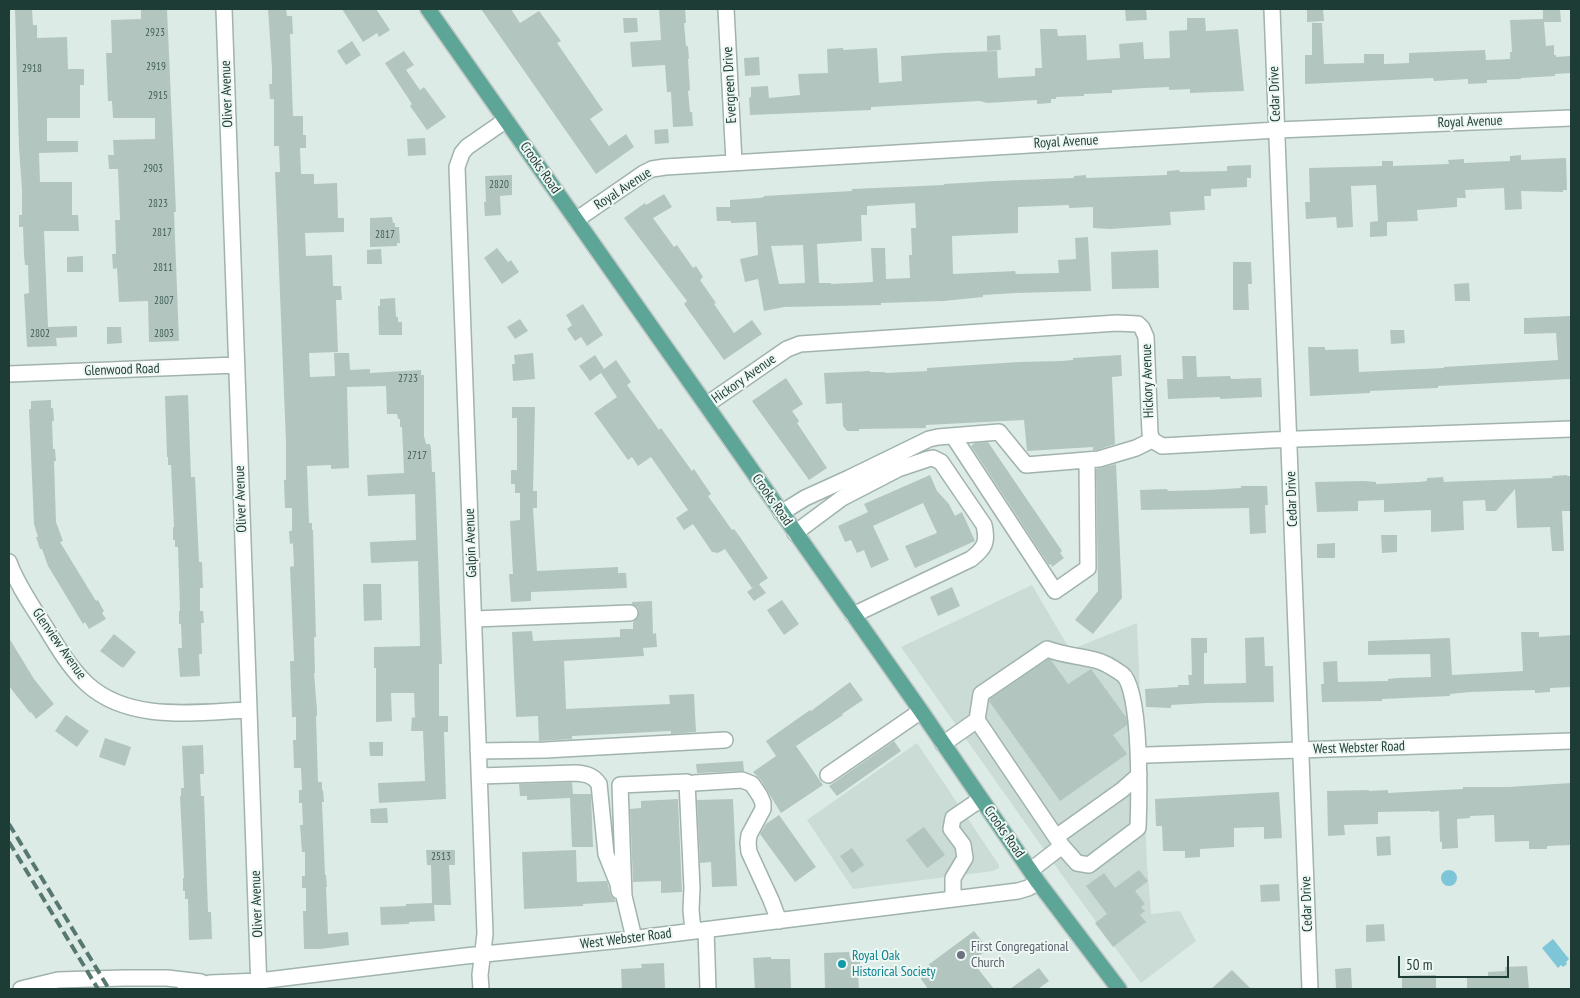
<!DOCTYPE html>
<style>
body{margin:0}
#map{position:relative;width:1580px;height:998px;overflow:hidden;background:#ddebe6;font-family:"PT Sans Narrow",sans-serif}
canvas{display:block}
.frame{position:absolute;inset:0;border:10px solid #1d3c35;pointer-events:none}
.scale{position:absolute;left:1398px;top:956px;width:111px;height:22px;box-sizing:border-box;border:2px solid #1d3c35;border-top:0;padding-left:6px;font-size:15px;line-height:18px;white-space:nowrap;color:#1d3c35;-webkit-text-stroke:4px #eef7f3;paint-order:stroke}
</style>
<div id="map">
<canvas width="1580" height="998"></canvas>
<div class="frame"></div>
<div class="scale">50 m</div>
</div>
<script>
const c = document.querySelector('canvas').getContext('2d');
c.lineJoin = 'round';
function paint(path, color) {
  c.fillStyle = color;
  c.fill(path, 'evenodd');
}
function stroke(path, color, width, dash) {
  c.strokeStyle = color;
  c.lineWidth = width;
  c.lineCap = dash ? 'butt' : 'round';
  c.setLineDash(dash || []);
  c.stroke(path);
}
function label(font, color, halo, rows, align = 'center') {
  c.font = font + ' "PT Sans Narrow",sans-serif';
  c.lineWidth = 4;
  c.setLineDash([]);
  c.textBaseline = 'middle';
  c.strokeStyle = halo;
  c.fillStyle = color;
  for (const [text, x, y, turn = 0] of rows) {
    c.save();
    c.translate(x, y);
    c.rotate((+turn || 0) * Math.PI / 180);
    c.textAlign = isNaN(turn) ? turn : align;
    if (halo) c.strokeText(text, 0, 0);
    c.fillText(text, 0, 0);
    c.restore();
  }
}
const built = new Path2D(`
 M1032 585 1070 650 1137 623 1147 865 1151 914 1180 911 1196 941 1141 983 1062 875 901 647Z
 M917 743 999 865V868L993 871 853 889 807 820Z`);
const water = new Path2D(`
 M1441 878a8 8 0 1 1 16 0a8 8 0 1 1-16 0Z
 M1553 939 1569 959 1566 962 1567 964 1563 967 1561 965 1558 968 1542 948Z`);
const building = new Path2D(`
 M15 9H32L33 25H37V38L67 37 68 69H84V85H80V118H47V141H78V152L39 153 40 182H72V215H78L79 231H44L48 327 77 326V337L56 338 57 346 27 347 24 294 29 293 28 265H25L24 255 23 227H19V215H22V190L19 148Z
 M141 9H167L176 212H174L179 341 149 342 148 301 119 302 117 268 113 269 112 254H116L115 220H120L118 169H109L108 155H114L113 140 155 139V118H113L112 101H108L106 53H112L111 20 141 19Z
 M268 9H286L287 16H292L293 34H290L293 116H303V135H306V148H300L301 174H314V184L337 183 338 218H344V232L305 233 306 256 332 255 333 286H341L342 300H336L338 352 309 353 310 377 335 376 334 353H349L350 370 370 369V373L421 370V375H424V436L426 444H430L431 448 432 472H435L442 664H439V716H448V732H444L446 799 379 803 378 783 425 781 423 731H411L412 717 415 718 414 693H391L392 721 376 722V668H374V647L420 646 418 561 371 563 370 542 416 540 415 494 368 496 367 475 404 473 402 427H400V419H398L397 414H387L386 386 347 387 349 468 331 469V465L307 466 309 523H312V530H313L316 637H314L315 673H314L317 710V716H316L318 782H322V790H323L324 802H322L325 875H326L327 887H326L328 934 348 932 349 945 321 949H304L303 911H306V888H302V876H305V852H302L300 825H303L302 803H299V790H302L301 768H294L293 740H296V717H292L290 661H294L290 567 294 566 293 543 290 544 289 531H292V508H285L284 480H286V442L275 172H280L279 146H274V99H270L269 84H272V68Z
 M342 9H376L390 30 379 37 377 33 363 42Z
 M481 9H511L520 23 539 11 561 41 557 43 603 110 590 119 609 146 626 134 634 147 596 174Z
 M659 9H685L686 23H684L686 46H688L689 59H688L690 90 688 91 690 112H692L693 126 673 127 671 92H667L665 65 632 67 630 42 661 40Z
 M1125 9H1146L1147 20 1126 21Z
 M1307 9H1323L1324 21 1307 22Z
 M1543 9H1560L1561 22H1544L1546 46 1554 45V55H1556V57L1571 56V73L1555 74V76L1521 78V79L1487 80V83L1468 84V79L1434 81 1433 78 1305 84V55H1312V23H1322L1324 64 1364 63V54H1384V64L1409 63V53L1485 50 1486 60 1510 59V52H1512L1510 20 1543 19Z
 M623 18H637L638 32 624 33Z
 M1187 18H1205L1206 31 1238 29 1244 91 1190 93V89L1169 90V87L1145 88 1112 90V93L1084 94V96L1056 97V99H1051V103L1037 104V100L987 103 980 101 871 107V110L750 115 749 98 751 97V87L768 86 769 98 800 95 798 74 828 73 827 49 843 48V50L877 48 879 83 902 81 901 56 943 53 997 51 998 78 1035 76V68H1042L1040 29H1057L1058 36 1086 35 1087 60 1120 58 1119 44 1143 42 1144 59 1170 58 1169 31 1187 30Z
 M1000 35 1001 50 987 51V36Z
 M352 41 361 55 346 65 337 51Z
 M404 51 414 65 406 70 420 90 424 87 446 117 427 130 410 106 412 104 385 63Z
 M759 57 760 75 745 76 744 58Z
 M668 129 669 143 655 144 654 130Z
 M425 138 426 155 408 156 407 139Z
 M1521 155V160L1566 158 1567 190H1563V192L1521 191 1522 209 1505 210 1504 188 1465 190 1466 198H1457V207L1417 210 1418 221 1387 222V236L1370 237V222L1378 221 1376 185 1351 186 1353 227 1337 228 1336 217 1306 219 1305 202H1310L1309 168 1382 166V161H1393V166L1449 164 1448 160 1464 159V163L1510 161V156Z
 M1251 165V178H1247V187L1211 189V196H1204L1205 210 1170 212 1171 225 1110 229 1093 228V207L1069 208V205L1018 207V233L952 236 953 274 1015 271 1016 274 1059 273 1058 260 1076 259 1075 238 1088 237 1091 291 1016 293 983 295V297L944 301 881 303V305L784 307 764 311 758 279 745 282 740 259 758 255 756 222 731 223V221H717L716 207H730V200L760 198 764 197V196L852 191V189L944 185V184L994 181 1074 178V176L1086 175V178L1167 175V171L1179 170 1180 172 1227 171V166ZM915 203 916 228H911L912 255H909L910 278 886 279 885 248H871L873 282 831 284V283H819L817 244 862 241 861 215H867V206ZM803 245 805 283 779 284 771 246Z
 M512 175V195L500 196 501 215 485 216 484 202H486L485 176Z
 M664 194 672 207 653 218 674 247 677 245 693 268 696 266 703 277 700 280 716 303 714 304 734 333 752 320 762 334 724 360 684 304 687 301 624 218 645 203 646 205Z
 M392 217 393 223H395V227H399L400 243H397V246L370 247V218Z
 M497 248 508 262 511 260 519 272 502 284 484 258Z
 M381 249 382 264H367V250Z
 M1158 250 1159 288 1112 289 1111 252Z
 M83 256V272H67V257Z
 M1233 262H1251L1252 284H1248L1249 310H1233Z
 M1469 283 1470 301H1455L1454 284Z
 M395 298 396 317H398V322H402V335H379L378 306H380V299Z
 M583 304 603 335 587 346 581 337 575 341 567 329 572 325 566 315Z
 M1571 316V332H1570L1571 379 1438 386V388L1370 391V393L1310 396 1308 347H1325V350L1358 349 1359 372 1444 368V367L1558 360 1556 333 1524 334V318Z
 M520 319 528 331 515 339 507 327Z
 M107 327H121L122 343 107 344Z
 M1390 330H1404L1405 343 1391 344Z
 M533 353 535 379 513 381 512 364H515L514 355Z
 M595 355 604 369 616 360 631 382 627 385 659 430 661 428 692 471 694 469 711 494 708 496 732 530 734 529 740 537 768 578 759 584 766 593 754 601 747 592 758 584 752 588 725 549 718 553 712 552 693 524 684 530 676 518 688 510 651 457 638 466 632 457 628 460 594 413 617 397 601 373 590 381 579 366Z
 M1121 355 1122 376 1112 377 1115 444 1097 450H1093V447L1027 451 1024 420 926 425V428L859 429V431H847L843 426 842 403 826 404 824 373 870 371V372H885V373L927 371V368L1019 362 1062 361 1073 360V358Z
 M1182 356H1196L1197 377 1230 376 1231 379 1261 378 1262 397 1220 399V397L1168 399 1167 379H1183Z
 M786 378 803 404 792 411 799 421 797 423 827 468 809 480 752 401Z
 M188 395 191 477H195L199 562H202L203 588H200V611H203L204 623H201L202 654H199L200 676 180 677 178 648H182L181 624H179V611H180L178 547H175V540H173V527H174L171 465H168V457H167L165 396Z
 M51 400V408H53L54 421H52L53 449H55L56 461H54L56 522 63 541 60 542 96 601 98 600 101 606 104 611 102 613 106 619 89 629 85 622 83 624 48 566 42 549H40L36 537H38L34 524 29 409H31V401Z
 M512 407H535L533 491H537V508H533L537 571 618 567V573H626L627 588 531 592V601L511 602 509 574H513L510 521 520 520V493H515V484H511V470H517V418H512Z
 M988 442 1062 551 1060 553 1064 558 1052 567 1051 564 1049 565 971 446 975 443Z
 M1116 464 1122 598 1093 634 1075 620 1098 591 1096 469Z
 M930 475 937 491 949 504 955 516 962 512 975 541 915 568 905 546 937 533 923 503 873 526 889 560 871 568 864 550 857 553 851 540 845 542 838 526 868 512 864 504Z
 M1567 475V476H1571V511H1562L1564 551H1552L1550 527 1517 528 1515 489 1496 511H1486L1485 500 1463 501 1464 530 1431 532V510L1384 512V500L1358 501V511L1317 512 1315 482 1364 481 1376 482V484L1418 482 1427 481V478L1443 477 1444 482 1467 481 1553 478 1552 476Z
 M1241 486H1267L1268 505H1265L1266 533 1250 534 1249 508 1141 510 1140 490 1167 489 1168 491 1207 490 1241 488Z
 M1381 535H1397V552L1382 553Z
 M1335 543V558H1317V544Z
 M363 584H381L382 620 364 621Z
 M952 587 960 606 938 616 930 597Z
 M782 600 799 624 784 635 767 610Z
 M652 601 653 634 656 633 657 647 643 648 644 656 564 661 566 709 670 704 669 695 694 694 696 732 671 734V731L572 736V739L539 741 538 716 516 717 512 632 532 631 533 641 620 637V629H633V622L638 617V608L632 604V602Z
 M1521 632H1539V637L1571 635V687L1550 688V692L1535 693V690L1470 692 1450 694V696L1382 699V701L1322 702 1321 684H1324L1323 662 1337 661 1338 682 1388 681V679L1397 678 1431 677 1430 654 1368 655V641L1450 638 1452 675 1489 673 1523 671Z
 M114 634 136 652 123 668 121 666V667L100 651Z
 M1264 637 1265 666H1273L1274 702 1206 703 1171 705V708L1146 707 1145 689 1178 687V685H1189L1188 675H1192L1191 638H1207V653H1204V684L1246 683 1245 638Z
 M9 638 34 679 54 704 36 719 31 712 30 713 9 686Z
 M1048 659 1051 660 1068 684 1091 669 1126 717 1127 723V725L1113 735 1127 754 1060 801 989 701 990 699Z
 M850 682 863 700 842 714 843 715 796 746 823 785 781 813 760 779 753 772 776 756 766 741 810 710 811 711Z
 M66 715 89 731 77 747 55 731Z
 M105 738 131 747 125 766 99 757Z
 M894 741 901 751 837 796 829 786Z
 M369 742H383V756H370Z
 M203 745 204 774H200L201 796H204L208 912H211L212 939 189 940 188 899H185V891H183V878H184L180 796H181V788H184L182 746Z
 M743 761 744 771 697 773 696 764Z
 M572 782 573 794H591L593 847H572L570 798 527 800V796H520L519 784Z
 M1571 783V845L1547 846V849H1529V841L1495 842 1494 815 1470 816V818L1457 819 1458 848 1442 849V842H1440L1439 811 1431 812 1430 811 1378 812V824L1344 825 1345 835 1328 836 1327 791 1369 790V791L1388 790V793L1463 789V787H1508Z
 M1279 792 1282 838 1264 839V827L1234 828V847L1200 849V857L1185 858V851H1163L1162 826H1156L1155 799Z
 M678 799 682 892 661 893V881L633 882 630 809 641 808V801Z
 M733 799 737 886 712 887 711 862 700 863 697 800Z
 M387 808 388 823H371L370 809Z
 M779 815 816 867 795 882 760 834 766 824Z
 M924 827 945 855 927 868 906 840Z
 M1390 836 1391 855 1377 856 1376 837Z
 M852 848 864 865 852 873 840 856Z
 M426 850H455V865H449L451 905H434L435 921 409 922V924L381 925 380 907 406 906V904L432 903 431 865H427Z
 M576 850 577 882 607 881 611 896 615 900 616 902 583 904V906L524 909 522 852Z
 M1139 870 1148 881 1135 891 1145 904 1141 907 1145 911 1140 915 1146 922 1113 947 1095 923 1107 914 1086 886 1104 873 1115 888Z
 M1279 884 1280 901 1261 902 1260 885Z
 M1384 924 1385 941 1366 942V925Z
 M974 931 988 949 972 961 994 989H928L921 979 920 971Z
 M849 952 850 958 860 957V971H858L859 989H825L824 953Z
 M771 957V959H790L791 989H755L753 958Z
 M664 963 665 989H622L621 969 642 968 641 964Z
 M1527 966 1529 989H1467V978L1488 977V972L1505 971V967Z
 M1039 968 1049 981 1038 989H1010Z
 M1348 968H1351L1352 989H1336L1335 969Z
 M1232 970 1251 989H1211Z
 M1420 975H1436V989H1402V976Z`);
const minor = new Path2D(`
 M224 9 259 989
 M726 9 734 162
 M1272 9 1310 989
 M576 220 644 173 652 169 665 167 1277 130 1571 118
 M9 374 236 365
 M706 405 787 349 800 344 1117 323 1138 324 1142 328 1146 337 1150 433 1152 440 1162 446 1271 440 1571 429
 M953 436 1055 591 1088 568 1087 461
 M781 513 805 498 849 478 929 439 938 437 999 432 1026 465 1099 459 1136 448 1152 440
 M795 533 842 498 898 469 928 459 933 458 941 462 984 525C988 542 985 548 971 559L853 615
 M9 562C16 583 34 609 46 628 58 648 70 668 87 684 130 723 196 712 249 710
 M474 619 630 613
 M977 720 981 694 1047 649C1063 655 1079 656 1095 660 1104 662 1115 669 1122 674 1142 688 1139 803 1138 828L1089 865 1077 863 1062 846
 M943 744 977 720 1062 846 1031 870
 M478 751 545 750 725 740
 M1147 755 1571 741
 M828 775 921 711
 M479 776 576 773C586 774 593 775 599 784L606 854 618 884 619 891
 M694 783 742 780 752 784 760 796 763 803V809L749 835 748 843 749 852 771 900 779 921
 M1056 837 1122 790 1139 775
 M953 899V878L965 858 963 845 951 829 953 818 981 799
 M706 930 708 989
 M634 938 624 896 620 785 687 782 692 888 691 910 693 931
 M21 989 58 980 124 978H167L201 982
 M185 989 210 983 259 981 465 956 622 940 1018 891 1028 888 1038 882
 M481 989 480 975 485 934 457 167 462 153 467 147 506 120`);
const major = new Path2D(`
 M428 9 921 711 1038 882 1119 989`);
const rail = new Path2D(`
 M9 824 109 989
 M9 842 98 989`);
const markers = [
 [961,955,5,"#6b7280"],
 [842,964,5,"#0f9aa8"]
];
const numberNames = [
 ["2923",155,33],
 ["2919",156,67],
 ["2918",32,69],
 ["2915",158,96],
 ["2903",153,169],
 ["2820",499,185],
 ["2823",158,204],
 ["2817",162,233],
 ["2817",385,235],
 ["2811",163,268],
 ["2807",164,301],
 ["2802",40,334],
 ["2803",164,334],
 ["2723",408,379],
 ["2717",417,456],
 ["2513",441,857]
];
const streetNames = [
 ["Evergreen Drive",730,85,-93],
 ["Oliver Avenue",227,94,-92],
 ["Cedar Drive",1275,94,-92],
 ["Royal Avenue",1470,122,-2],
 ["Royal Avenue",1066,142,-3],
 ["Crooks Road",540,168,55],
 ["Royal Avenue",623,189,-33],
 ["Glenwood Road",122,370,-2],
 ["Hickory Avenue",744,379,-35],
 ["Hickory Avenue",1148,381,-92],
 ["Oliver Avenue",241,499,-92],
 ["Cedar Drive",1292,499,-92],
 ["Crooks Road",772,500,55],
 ["Galpin Avenue",471,543,-92],
 ["Glenview Avenue",59,644,55],
 ["West Webster Road",1359,748,-2],
 ["Crooks Road",1004,832,55],
 ["Oliver Avenue",257,904,-92],
 ["Cedar Drive",1307,904,-92],
 ["West Webster Road",626,939,-7]
];
const worshipNames = [
 ["First Congregational",971,947],
 ["Church",971,963]
];
const cultureNames = [
 ["Royal Oak",852,956],
 ["Historical Society",852,972]
];
paint(built, '#cbdbd5');
paint(water, '#7ec5d7');
paint(building, '#b2c6bf');
stroke(minor, '#a0b3ad', 18);
stroke(major, '#c0c8c6', 18);
stroke(minor, '#fff', 15);
stroke(major, '#5da597', 15);
stroke(rail, '#577871', 4, [10, 5]);
for (const [x, y, r, color] of markers) {
  const dot = new Path2D();
  dot.arc(x, y, r, 0, 2 * Math.PI);
  c.fillStyle = color;
  c.fill(dot);
  stroke(dot, '#eef7f3', 2);
}
label('11px', '#425e58', null, numberNames);
label('14px', '#1d3c35', '#eef7f3', streetNames);
label('14px', '#5b616d', '#eef7f3', worshipNames, 'left');
label('14px', '#0d838f', '#eef7f3', cultureNames, 'left');
</script>
